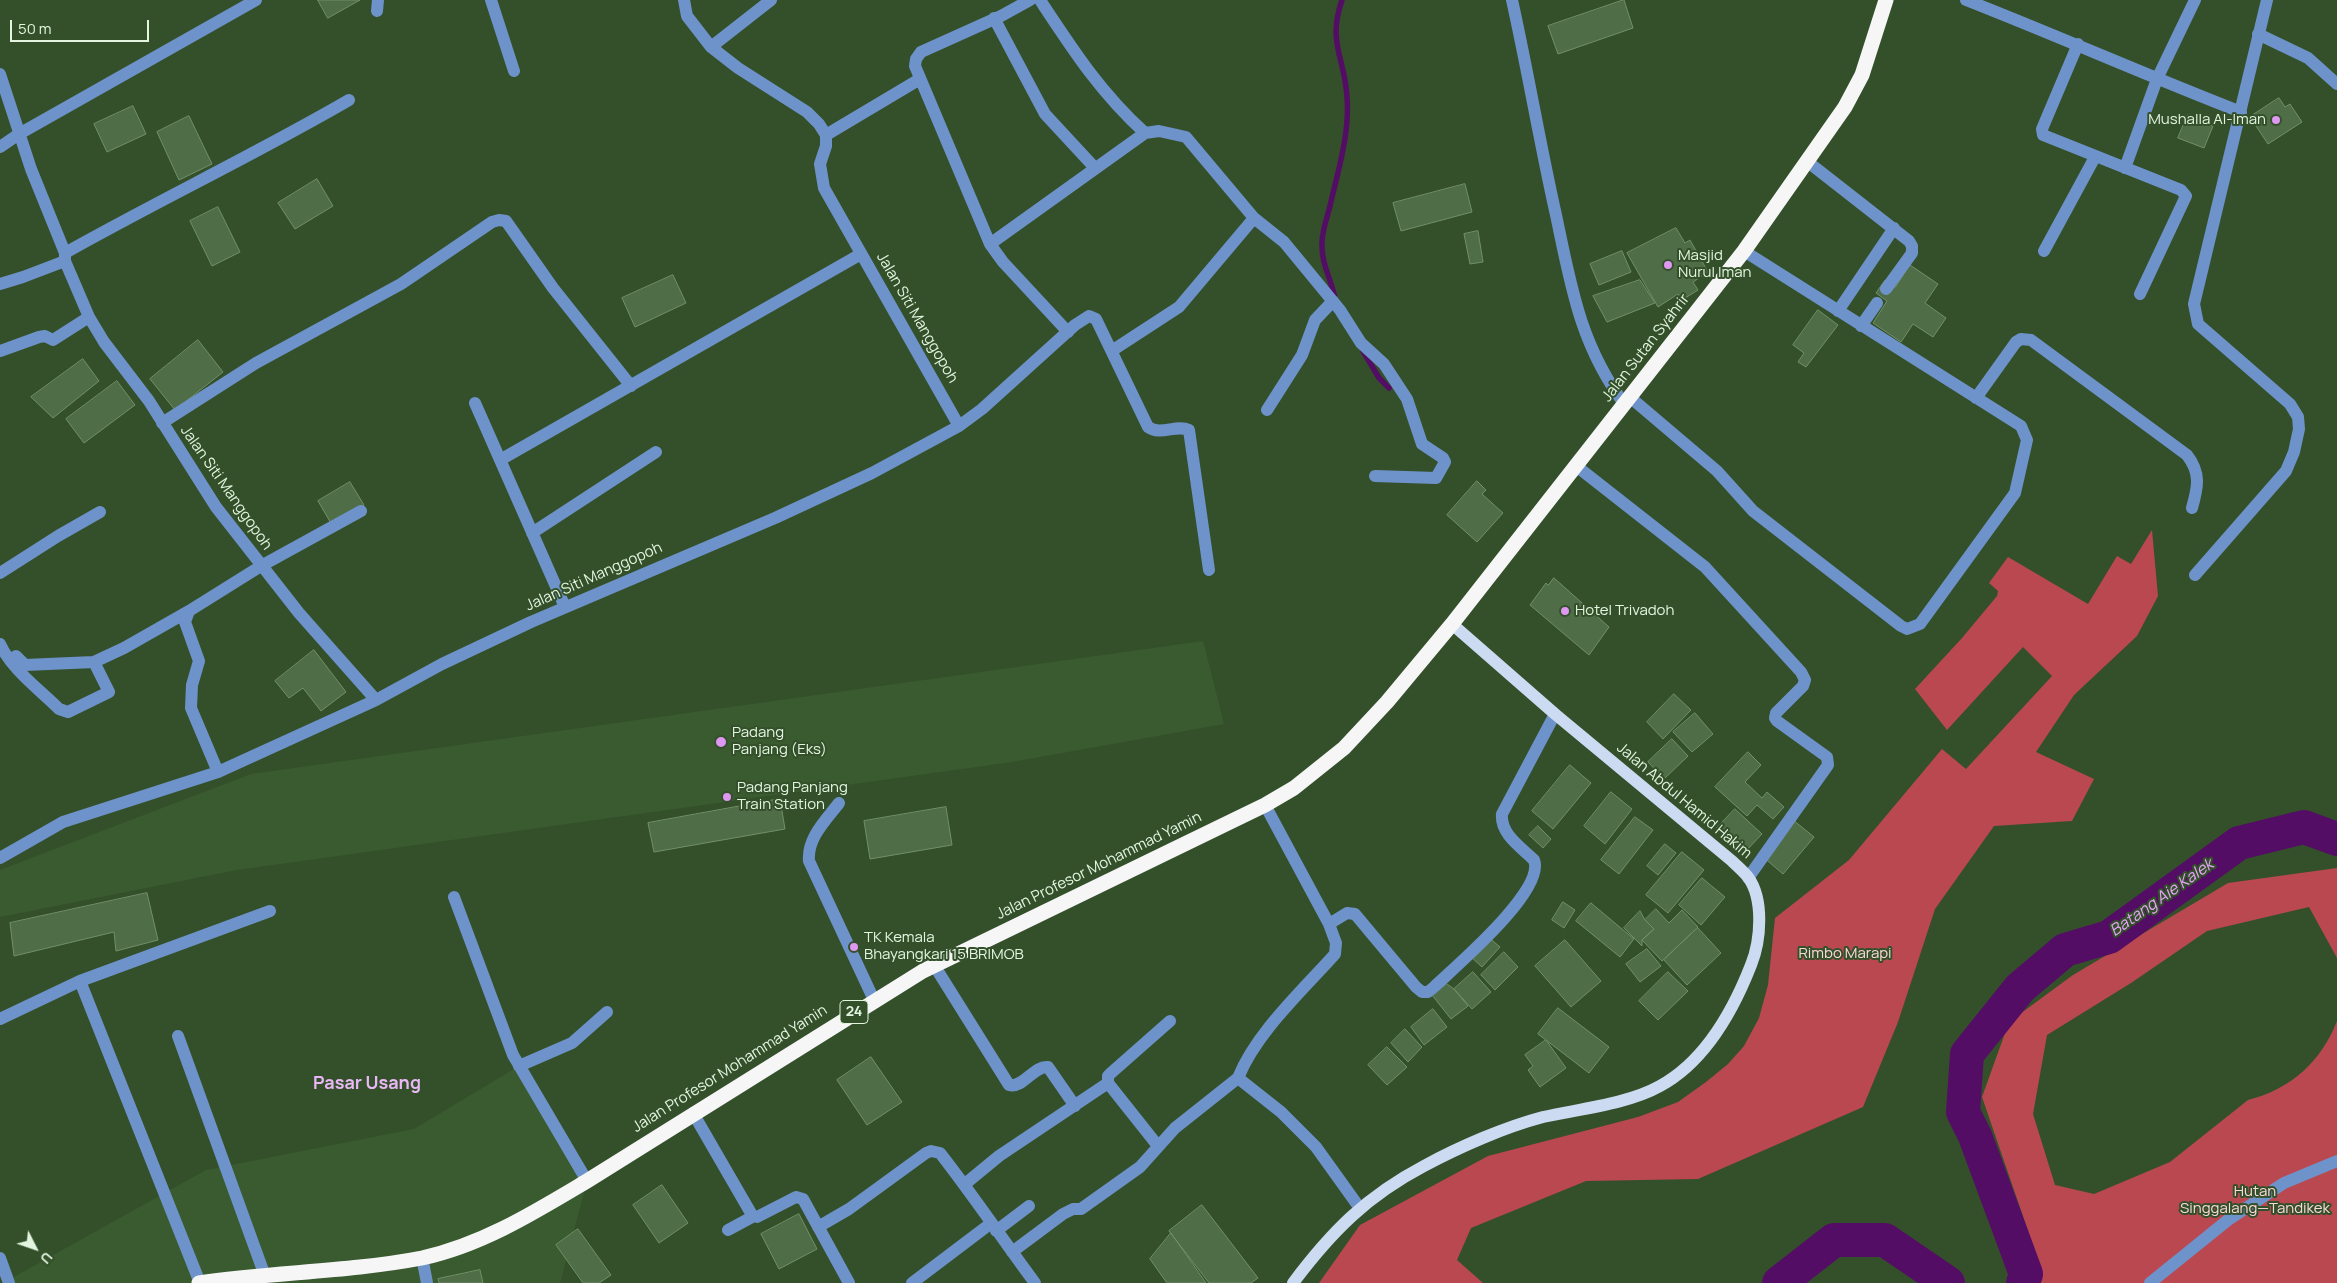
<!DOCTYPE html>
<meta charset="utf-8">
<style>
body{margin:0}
#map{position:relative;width:2337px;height:1283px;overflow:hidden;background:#34502b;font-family:Manrope,sans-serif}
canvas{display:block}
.north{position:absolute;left:10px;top:1223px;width:50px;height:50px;-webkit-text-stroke:4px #34502b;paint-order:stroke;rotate:131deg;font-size:14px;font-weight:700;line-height:20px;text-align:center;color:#e3f5df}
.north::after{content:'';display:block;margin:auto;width:18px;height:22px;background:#e3f5df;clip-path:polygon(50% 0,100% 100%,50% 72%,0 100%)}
.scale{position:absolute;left:10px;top:20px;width:139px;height:22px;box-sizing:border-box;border:2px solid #e3f5df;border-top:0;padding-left:6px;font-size:15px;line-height:18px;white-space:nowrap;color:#e3f5df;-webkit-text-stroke:4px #34502b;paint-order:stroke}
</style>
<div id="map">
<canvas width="2337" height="1283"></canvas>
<div class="north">U</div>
<div class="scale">50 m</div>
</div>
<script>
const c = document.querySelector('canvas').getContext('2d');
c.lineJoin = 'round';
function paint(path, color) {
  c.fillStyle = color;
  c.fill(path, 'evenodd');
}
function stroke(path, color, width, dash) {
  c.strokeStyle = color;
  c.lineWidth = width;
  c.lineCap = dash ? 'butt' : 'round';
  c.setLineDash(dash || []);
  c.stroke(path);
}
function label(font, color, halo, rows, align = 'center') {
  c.font = font + ' Manrope,sans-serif';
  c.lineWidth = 4;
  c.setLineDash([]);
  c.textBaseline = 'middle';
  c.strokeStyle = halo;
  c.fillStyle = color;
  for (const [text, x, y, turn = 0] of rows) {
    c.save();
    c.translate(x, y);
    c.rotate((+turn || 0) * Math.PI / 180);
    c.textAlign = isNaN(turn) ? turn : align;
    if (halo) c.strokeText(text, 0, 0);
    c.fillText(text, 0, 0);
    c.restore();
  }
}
const built = new Path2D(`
 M1203 641 1224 724 1012 762 237 870 0 917V870L251 774Z
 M519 1066 587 1181 560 1283H3L206 1170 414 1129Z`);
const forest = new Path2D(`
 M2152 530 2158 596 2137 636 2074 695 2036 752 2094 779 2072 821 1994 826 1935 909 1898 1022 1863 1107 1698 1179 1586 1181 1471 1228 1457 1260 1483 1283H1319L1360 1225 1488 1156 1638 1117 1678 1102 1706 1082 1728 1064 1744 1046 1759 1018 1768 985 1775 918 1849 860 1942 749 1966 769 2052 676 2023 647 1947 730 1915 689 1962 638 1997 596 1998 591 1989 583 2008 557 2088 604 2117 556 2131 564Z
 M2337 868V958L2309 907 2207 931 2131 983 2047 1035 2033 1114 2055 1185 2094 1194 2170 1162 2248 1100C2291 1089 2321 1062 2337 1021V1283H2030L2036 1254 1982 1097 2009 1022 2073 975 2228 883Z`);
const stream = new Path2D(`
 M1335 298C1331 279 1321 263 1322 243 1322 231 1327 218 1330 206 1338 171 1350 133 1347 97 1345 58 1327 43 1342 0
 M1363 351 1379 378 1389 388`);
const river = new Path2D(`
 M1779 1283 1834 1240H1885L1948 1283
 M2023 1283 2026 1274 1975 1136 1963 1112 1967 1054 2020 988 2065 950 2109 937 2239 843 2304 827 2337 839`);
const building = new Path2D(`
 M318 0H360L328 18Z
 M1624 0 1633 28 1558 54 1548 26Z
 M2279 98 2285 107 2290 104 2302 122 2268 144 2250 117Z
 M133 106 146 134 107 152 94 124Z
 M2188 115 2213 126 2204 148 2178 138Z
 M189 116 212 164 179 180 157 132Z
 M317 179 333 206 295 229 278 203Z
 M1465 184 1472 212 1401 231 1393 203Z
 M218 207 240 252 212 266 190 221Z
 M1676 228 1685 243 1690 240 1708 272 1693 282 1698 290 1682 300 1678 294 1658 307 1627 253Z
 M1478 231 1483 262 1470 264 1464 234Z
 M1622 251 1631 272 1599 285 1590 264Z
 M1910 265 1938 284 1925 303 1946 318 1933 337 1913 324 1901 342 1873 323 1887 301 1876 293 1885 280 1895 287Z
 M673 275 686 303 635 327 622 298Z
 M1640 280 1655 303 1607 322 1593 296Z
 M1818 310 1838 325 1806 367 1798 362 1804 353 1793 345Z
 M198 340 223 372 175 410 150 379Z
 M83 359 99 381 53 418 31 397Z
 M117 381 135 405 84 443 66 419Z
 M1477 481 1486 490 1482 494 1503 513 1477 542 1447 515Z
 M350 482 364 505 332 525 318 501Z
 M1554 578 1609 627 1589 655 1530 605 1546 583 1548 585Z
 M314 650 346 692 321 711 303 688 289 698 275 681Z
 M1674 694 1691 710 1663 739 1647 722Z
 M1695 713 1713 734 1692 752 1673 732Z
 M1672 739 1688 756 1664 779 1648 762Z
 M1748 752 1761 765 1745 782 1762 798 1767 792 1784 807 1773 819 1757 805 1747 816 1715 787Z
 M1570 765 1591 783 1553 829 1532 811Z
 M1611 792 1632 809 1605 844 1584 826Z
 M780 799 785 829 654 852 648 823Z
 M946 807 952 845 870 859 864 821Z
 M1735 809 1762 834 1744 853 1717 828Z
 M1635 817 1653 830 1619 874 1601 860Z
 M1793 820 1814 837 1783 874 1762 856Z
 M1538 826 1551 839 1543 848 1529 835Z
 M1665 844 1676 853 1658 875 1647 866Z
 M1682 852 1704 870 1668 913 1646 895Z
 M1702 878 1725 897 1701 925 1679 905Z
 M147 893 158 940 116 951 114 932 14 956 10 923Z
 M1563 902 1575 910 1564 928 1552 920Z
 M1591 903 1634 939 1620 957 1576 921Z
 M1656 909 1669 923 1682 910 1698 927 1662 961 1642 940 1654 929 1645 920Z
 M1640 911 1645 920 1654 929 1642 940V946L1624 928Z
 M1698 928 1721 953 1687 985 1664 960Z
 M1487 936 1500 947 1482 967 1470 956Z
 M1565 940 1601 981 1571 1007 1535 966Z
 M1647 949 1661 966 1640 982 1626 964Z
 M1504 952 1518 967 1495 990 1481 975Z
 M1473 972 1491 992 1472 1009 1454 989Z
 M1668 972 1688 991 1658 1020 1639 1001Z
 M1447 984 1454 989 1468 1006 1451 1019 1432 995Z
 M1558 1008 1609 1047 1589 1073 1538 1034Z
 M1433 1009 1447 1027 1424 1045 1411 1027Z
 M1405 1029 1422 1047 1408 1062 1391 1043Z
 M1546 1040 1566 1068 1540 1087 1528 1070 1533 1066 1525 1055Z
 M1387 1047 1407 1067 1387 1085 1368 1065Z
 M871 1057 902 1102 867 1125 837 1080Z
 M662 1185 688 1223 659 1243 633 1205Z
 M1202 1205 1258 1278 1251 1283H1209L1169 1231Z
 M799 1214 817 1249 779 1269 761 1234Z
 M578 1229 611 1275 599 1283H583L556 1245Z
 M1171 1233 1206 1283H1167L1150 1259Z
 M480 1270 483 1283H439L438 1279Z`);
const minor = new Path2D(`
 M491 0 514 71
 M684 0 687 16 711 47 738 68 807 112 819 124 826 135V146L820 164 824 188 959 426
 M1030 0 1001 16 921 52 916 59 915 66 990 244 1003 262 1068 332
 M1040 0C1073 50 1100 92 1145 133L1159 131 1186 137 1254 218 1179 307 1113 350
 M1512 0C1528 72 1540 144 1556 215 1571 286 1580 345 1625 405
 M1966 0C2058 36 2148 76 2241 112
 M377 11 378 0
 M994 18 1045 114 1095 168
 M2258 34 2308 58 2337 84
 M2078 44 2042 129 2043 135 2181 190 2186 196 2140 294
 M711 47 771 0
 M0 74 31 169 65 253V261L89 317 104 342 149 401 216 507 299 613 376 700
 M826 135 920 79
 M0 147 19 134 256 0
 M1808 162 1909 241 1912 246V253L1886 289
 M2125 168 2157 79 2195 0
 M1254 218 1284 242 1340 310 1361 343 1384 364 1407 399 1422 444 1443 458 1445 462 1436 478 1375 476
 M990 244 1145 133
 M2044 251 2095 157
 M65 253C159 200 256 154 349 100
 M0 284 23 277 65 261
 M1838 311 1894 228
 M1861 326 1877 303
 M0 351 39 337 45 336 53 340 89 317
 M1631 398 1717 471 1753 511 1901 626 1907 629 1920 624 2015 493 2027 440 2021 426 1744 251
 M1976 398 2016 342 2021 339 2031 340 2187 455C2201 473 2198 487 2192 508
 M475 403 565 607
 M1267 410 1302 355 1315 320 1333 301
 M162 423 256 363 401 284 492 222 499 220 506 221 553 288 631 386
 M500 460 861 254
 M1575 465 1705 567 1801 672 1805 680 1803 686 1776 713 1775 718 1777 721 1827 757 1828 765 1748 878
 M532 533 656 452
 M0 573 58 536 100 512
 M2195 575 2286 471 2294 452 2299 429 2298 417 2290 404 2198 324 2194 304 2267 0
 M0 644C12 670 39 689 59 709L68 712 109 692 94 662 124 648 189 611
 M16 656 25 665 94 662
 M218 772 191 708 192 685 199 661 185 622 189 611 261 566 361 511
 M839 803C826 820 807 838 809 861L874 1000
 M0 858 63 822 218 772 376 700 442 664 531 622 775 518 872 473 959 426 982 409 1075 325 1089 316 1096 319 1148 427C1161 436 1176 424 1189 430L1209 570
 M454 897 513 1055 587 1181
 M1329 924 1347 913 1355 914 1416 987 1422 992H1428L1434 987C1456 966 1546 890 1534 860 1521 847 1500 834 1502 814L1555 714
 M934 965 1009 1085C1023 1089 1034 1065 1048 1067L1075 1106
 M80 981 200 1283
 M0 1019 80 981 270 911
 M178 1036 265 1276
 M519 1066 572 1043 607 1012
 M1238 1078 1281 1112 1316 1147 1359 1207
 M1108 1083 1158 1146
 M693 1113 752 1215 757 1217 796 1197 803 1199 849 1283
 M965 1184 999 1156 1108 1083V1076L1111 1073 1170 1021
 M818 1227 849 1209 926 1153 931 1151 940 1153C973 1195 1003 1240 1035 1283
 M728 1230 754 1216
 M996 1231 1029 1206
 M1012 1252 1063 1214 1073 1209H1081L1140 1167 1175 1128 1238 1078C1256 1033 1302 991 1335 954L1336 943 1329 924 1265 805
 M422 1257 427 1283
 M0 1258 9 1283
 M912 1283 990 1224
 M2150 1283 2228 1220 2284 1183 2337 1161`);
const major = new Path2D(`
 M1293 1283C1332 1231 1367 1196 1424 1166 1459 1147 1505 1127 1543 1117 1579 1109 1628 1104 1660 1086 1706 1061 1733 1011 1751 965 1761 940 1764 899 1748 877 1743 871 1737 866 1732 861L1555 714 1452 624`);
const highway = new Path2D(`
 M199 1283C273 1272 349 1272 422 1258 482 1245 535 1212 587 1181L923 971 1265 805 1294 788 1344 748 1387 702 1452 624 1744 251 1845 107 1862 75 1886 0`);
const markers = [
 [2276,120,5,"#de98f2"],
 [1668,265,5,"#de98f2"],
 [1565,611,5,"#de98f2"],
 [721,742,6,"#de98f2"],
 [727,797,5,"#de98f2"],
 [854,947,5,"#de98f2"]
];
const shields = [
 [854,1012,28]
];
const shieldNames = [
 ["24",854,1012]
];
const poiNames = [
 ["Mushalla Al-Iman",2266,120,"right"],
 ["Masjid",1678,256],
 ["Nurul Iman",1678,273],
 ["Hotel Trivadoh",1575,611],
 ["Padang",732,733],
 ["Panjang (Eks)",732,750],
 ["Padang Panjang",737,788],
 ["Train Station",737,805],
 ["TK Kemala",864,938],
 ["Bhayangkari 15 BRIMOB",864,955]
];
const streetNames = [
 ["Jalan Siti Manggopoh",917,318,60],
 ["Jalan Sutan Syahrir",1646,348,-52],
 ["Jalan Siti Manggopoh",226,488,55],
 ["Jalan Siti Manggopoh",594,577,-24],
 ["Jalan Abdul Hamid Hakim",1684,801,40],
 ["Jalan Profesor Mohammad Yamin",1099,866,-26],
 ["Jalan Profesor Mohammad Yamin",730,1069,-32]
];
const parkNames = [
 ["Rimbo Marapi",1845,954],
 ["Hutan",2255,1192],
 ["Singgalang—Tandikek",2255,1209]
];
const waterNames = [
 ["Batang Aie Kalek",2162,898,-35]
];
const quarterNames = [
 ["Pasar Usang",367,1084]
];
paint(built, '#395b2f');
paint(forest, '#ba4851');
stroke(stream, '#540d65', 5.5);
stroke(river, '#540d65', 34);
paint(building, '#4f6d47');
stroke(building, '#719068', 1);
stroke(minor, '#6e93ca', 12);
stroke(major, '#ccdbf2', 12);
stroke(highway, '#f6f6f6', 15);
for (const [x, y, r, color] of markers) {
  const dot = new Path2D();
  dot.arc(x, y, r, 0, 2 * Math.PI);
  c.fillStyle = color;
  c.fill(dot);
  stroke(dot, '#34502b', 2);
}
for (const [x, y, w] of shields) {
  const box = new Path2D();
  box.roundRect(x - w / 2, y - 11.5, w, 23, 4);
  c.fillStyle = '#34502b';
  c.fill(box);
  stroke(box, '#e3f5df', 1);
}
label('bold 14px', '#e3f5df', null, shieldNames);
label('15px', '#e3f5df', '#34502b', poiNames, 'left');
label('15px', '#e3f5df', '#34502b', streetNames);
label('15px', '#f9dad9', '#34502b', parkNames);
label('italic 16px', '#eaa4fd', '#34502b', waterNames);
label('bold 18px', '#e8b7f5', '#34502b', quarterNames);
</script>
